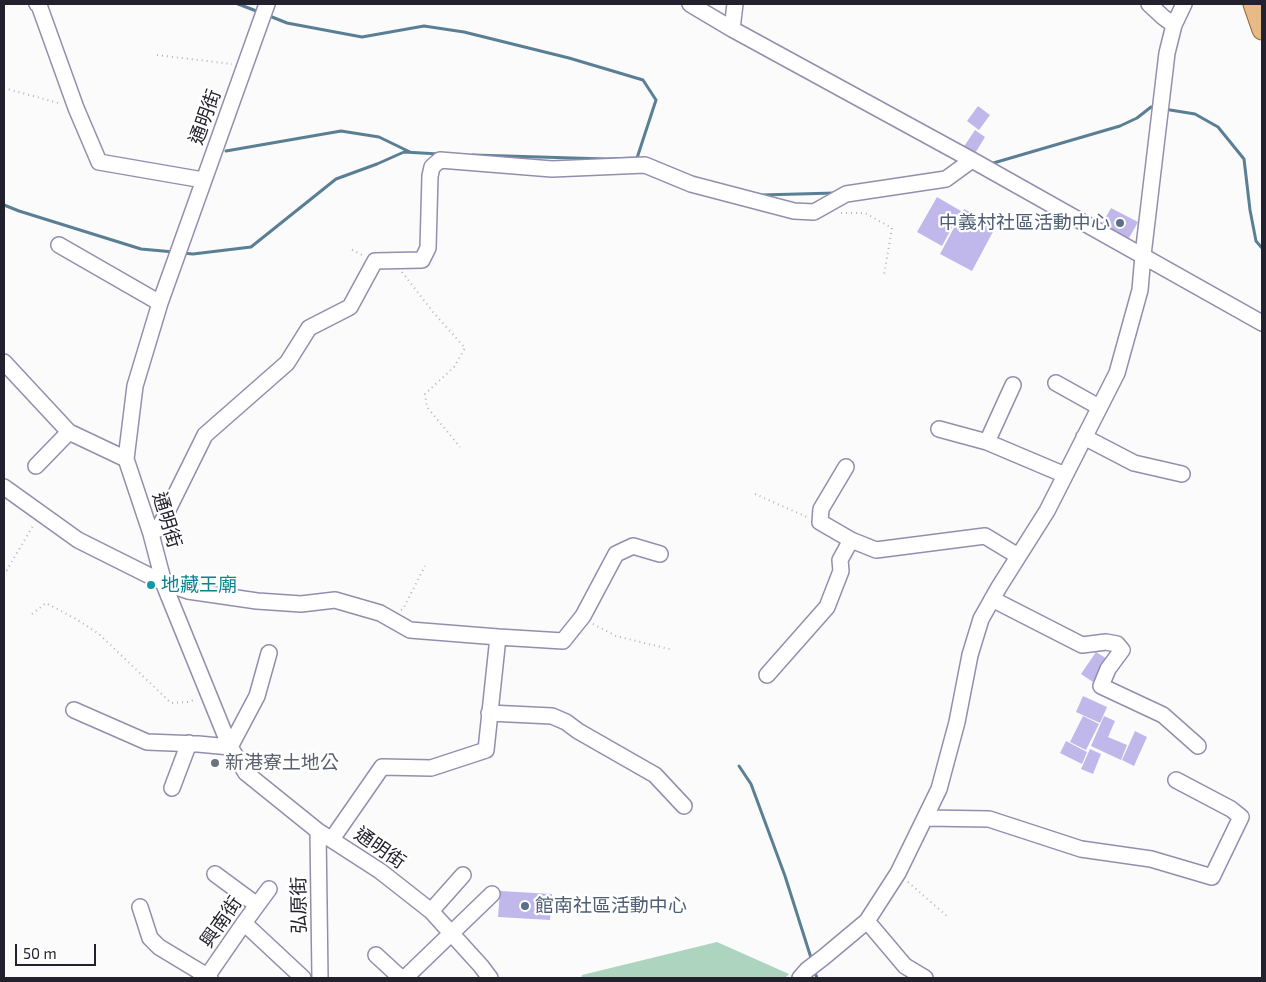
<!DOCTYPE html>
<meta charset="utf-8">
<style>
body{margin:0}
#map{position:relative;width:1266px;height:982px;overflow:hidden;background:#fbfbfb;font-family:"Exo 2",sans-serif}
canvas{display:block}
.frame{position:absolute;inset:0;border:5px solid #23212d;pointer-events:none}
.scale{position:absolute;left:15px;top:944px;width:81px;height:22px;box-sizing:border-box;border:2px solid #23212d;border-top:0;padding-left:6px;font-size:15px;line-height:18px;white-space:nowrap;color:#23212d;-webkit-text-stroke:4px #fff;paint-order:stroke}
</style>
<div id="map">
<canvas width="1266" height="982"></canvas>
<div class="frame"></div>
<div class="scale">50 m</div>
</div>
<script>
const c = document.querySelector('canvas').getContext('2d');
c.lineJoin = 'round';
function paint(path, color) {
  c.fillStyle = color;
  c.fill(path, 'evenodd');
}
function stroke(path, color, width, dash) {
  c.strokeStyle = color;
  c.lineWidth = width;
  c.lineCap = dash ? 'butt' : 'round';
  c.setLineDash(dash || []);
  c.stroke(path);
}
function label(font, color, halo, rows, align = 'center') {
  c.font = font + ' "Exo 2","Noto Sans TC",sans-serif';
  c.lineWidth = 4.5;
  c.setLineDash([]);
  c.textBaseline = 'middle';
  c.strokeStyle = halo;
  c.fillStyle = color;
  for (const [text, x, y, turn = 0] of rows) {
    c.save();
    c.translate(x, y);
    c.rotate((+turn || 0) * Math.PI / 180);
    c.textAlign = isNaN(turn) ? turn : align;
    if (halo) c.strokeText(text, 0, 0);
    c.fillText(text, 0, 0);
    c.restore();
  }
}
const green = new Path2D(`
 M717 942 789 974 785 978H581L582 975Z`);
const stream = new Path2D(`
 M238 4 259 12
 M267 15 287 23 362 37 424 26 464 32 569 58 643 80 656 100 637 158
 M1164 109 1195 114 1218 127 1244 159 1250 210 1256 241 1262 248
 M226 151 341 131 379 137 410 152
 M473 155 606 159 637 158 641 159
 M990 164 1120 126 1137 118 1151 107 1156 108
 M757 194 761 195 835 193
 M4 205 19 211 141 249 174 252
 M182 253 193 254 251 247 336 179 377 164 404 152 439 154
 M739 766 751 784 785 876 812 961
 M814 970 817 978`);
const building = new Path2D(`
 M978 106 990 115 979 130 967 121Z
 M975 130 985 137 974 155 963 148Z
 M937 197 961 211 942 246 917 232Z
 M1111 208 1138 222 1129 238 1102 224Z
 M964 209 996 226 972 271 940 254Z
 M1096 652 1112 662 1096 684 1081 674Z
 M1083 696 1107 707 1100 723 1076 712Z
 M1083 716 1099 724 1086 750 1070 742Z
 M1104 716 1115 721 1108 737 1127 745 1121 760 1091 746Z
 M1135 731 1147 737 1134 766 1122 760Z
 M1066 741 1087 752 1082 764 1060 753Z
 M1090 749 1101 754 1093 774 1081 769Z
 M500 891 552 894 550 920 498 917Z`);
const path = new Path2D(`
 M157 55 232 64
 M4 88 62 104
 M841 213H865L892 228 884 275
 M352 250 364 256
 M402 272 433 312 465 348 454 367 425 394 427 407 460 447
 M755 494 807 517
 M4 575 34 524
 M401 610 403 609 425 566
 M32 614 46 603 76 619 99 634 171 703 188 702 196 699
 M593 624 616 636 673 650
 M4 727 6 724
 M908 882 948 917`);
const minor = new Path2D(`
 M37 4 39 5 76 108 99 162 203 180
 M267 4 160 303 135 386 126 459 151 534 165 587 230 747 246 773 318 831 380 871 431 911 481 966 490 978
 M690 4 732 29 972 160 1262 323
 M1149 4 1163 17 1174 25
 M732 29 735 4
 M59 245 160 303
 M4 362 69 432 126 459
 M1056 383 1099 407
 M939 429 987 442 1065 475
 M1084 437 1134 463 1182 474
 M987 442 1013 385
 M36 466 69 432
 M4 487 78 540 164 583 188 591 257 601 301 604 335 600 380 613 410 630 498 637 563 641 583 616 616 554 633 546 660 554
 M151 534 159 528 205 435 287 363 309 328 350 307 375 261 422 260 428 248 430 176 432 167 440 160 552 169 645 165 691 184 794 211 814 212 846 194 946 179 972 160
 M851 540 876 550 985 536 1018 556
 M992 599 1082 645 1106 642 1117 644 1122 650 1108 669 1101 686 1163 715 1198 746
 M767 675 827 607 841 571 840 560 851 540 820 522 821 509 846 467
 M74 710 147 742 198 744 230 747 257 696 269 653
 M489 713 552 716 566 722 578 731 655 775 684 806
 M172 788 189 743
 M925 818 989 819 1081 849 1151 859 1212 877 1241 817 1231 809 1176 780
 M318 831 320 978
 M332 839 382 767 431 768 486 750 498 637
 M215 874 257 905
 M140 907 150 938 159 947 207 976 210 978
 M431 911 463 875
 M867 921 905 966 925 978
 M244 923 303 978
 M376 955 401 978
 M206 978 244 923 269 889
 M405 978 492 894
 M800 978 807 970 824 957 867 921 898 873 939 789 957 722 970 655 981 619 999 587 1047 511 1117 373 1140 290 1143 255 1167 53 1174 25 1184 4`);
const major = new Path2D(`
 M1253 4 1262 30`);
const markers = [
 [1120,223,5,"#5c6f8a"],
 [151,585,5,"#0f9aa8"],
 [215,763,5,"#6b7280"],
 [525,906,5,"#5c6f8a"]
];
const streetNames = [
 ["通明街",205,117,-70],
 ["通明街",167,520,73],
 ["通明街",380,848,35],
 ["弘原街",299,905,-91],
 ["興南街",221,922,-55]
];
const serviceNames = [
 ["中義村社區活動中心",1110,223],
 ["館南社區活動中心",535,906,"left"]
];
const cultureNames = [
 ["地藏王廟",161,585]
];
const worshipNames = [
 ["新港寮土地公",225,763]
];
paint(green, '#add4be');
stroke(stream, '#5a7f95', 3);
paint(building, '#c0b8ea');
stroke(minor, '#938ead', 18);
stroke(major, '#986834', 21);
stroke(path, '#b5b4b8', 2, [1, 4]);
stroke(minor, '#fff', 15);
stroke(major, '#e7bb88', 19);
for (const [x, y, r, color] of markers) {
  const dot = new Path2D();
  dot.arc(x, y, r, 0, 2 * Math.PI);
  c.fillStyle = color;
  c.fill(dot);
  stroke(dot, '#fff', 2);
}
label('19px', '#23212d', '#fff', streetNames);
label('19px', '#4e5e75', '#fff', serviceNames, 'right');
label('19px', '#0d838f', '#fff', cultureNames, 'left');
label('19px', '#5b616d', '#fff', worshipNames, 'left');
</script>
